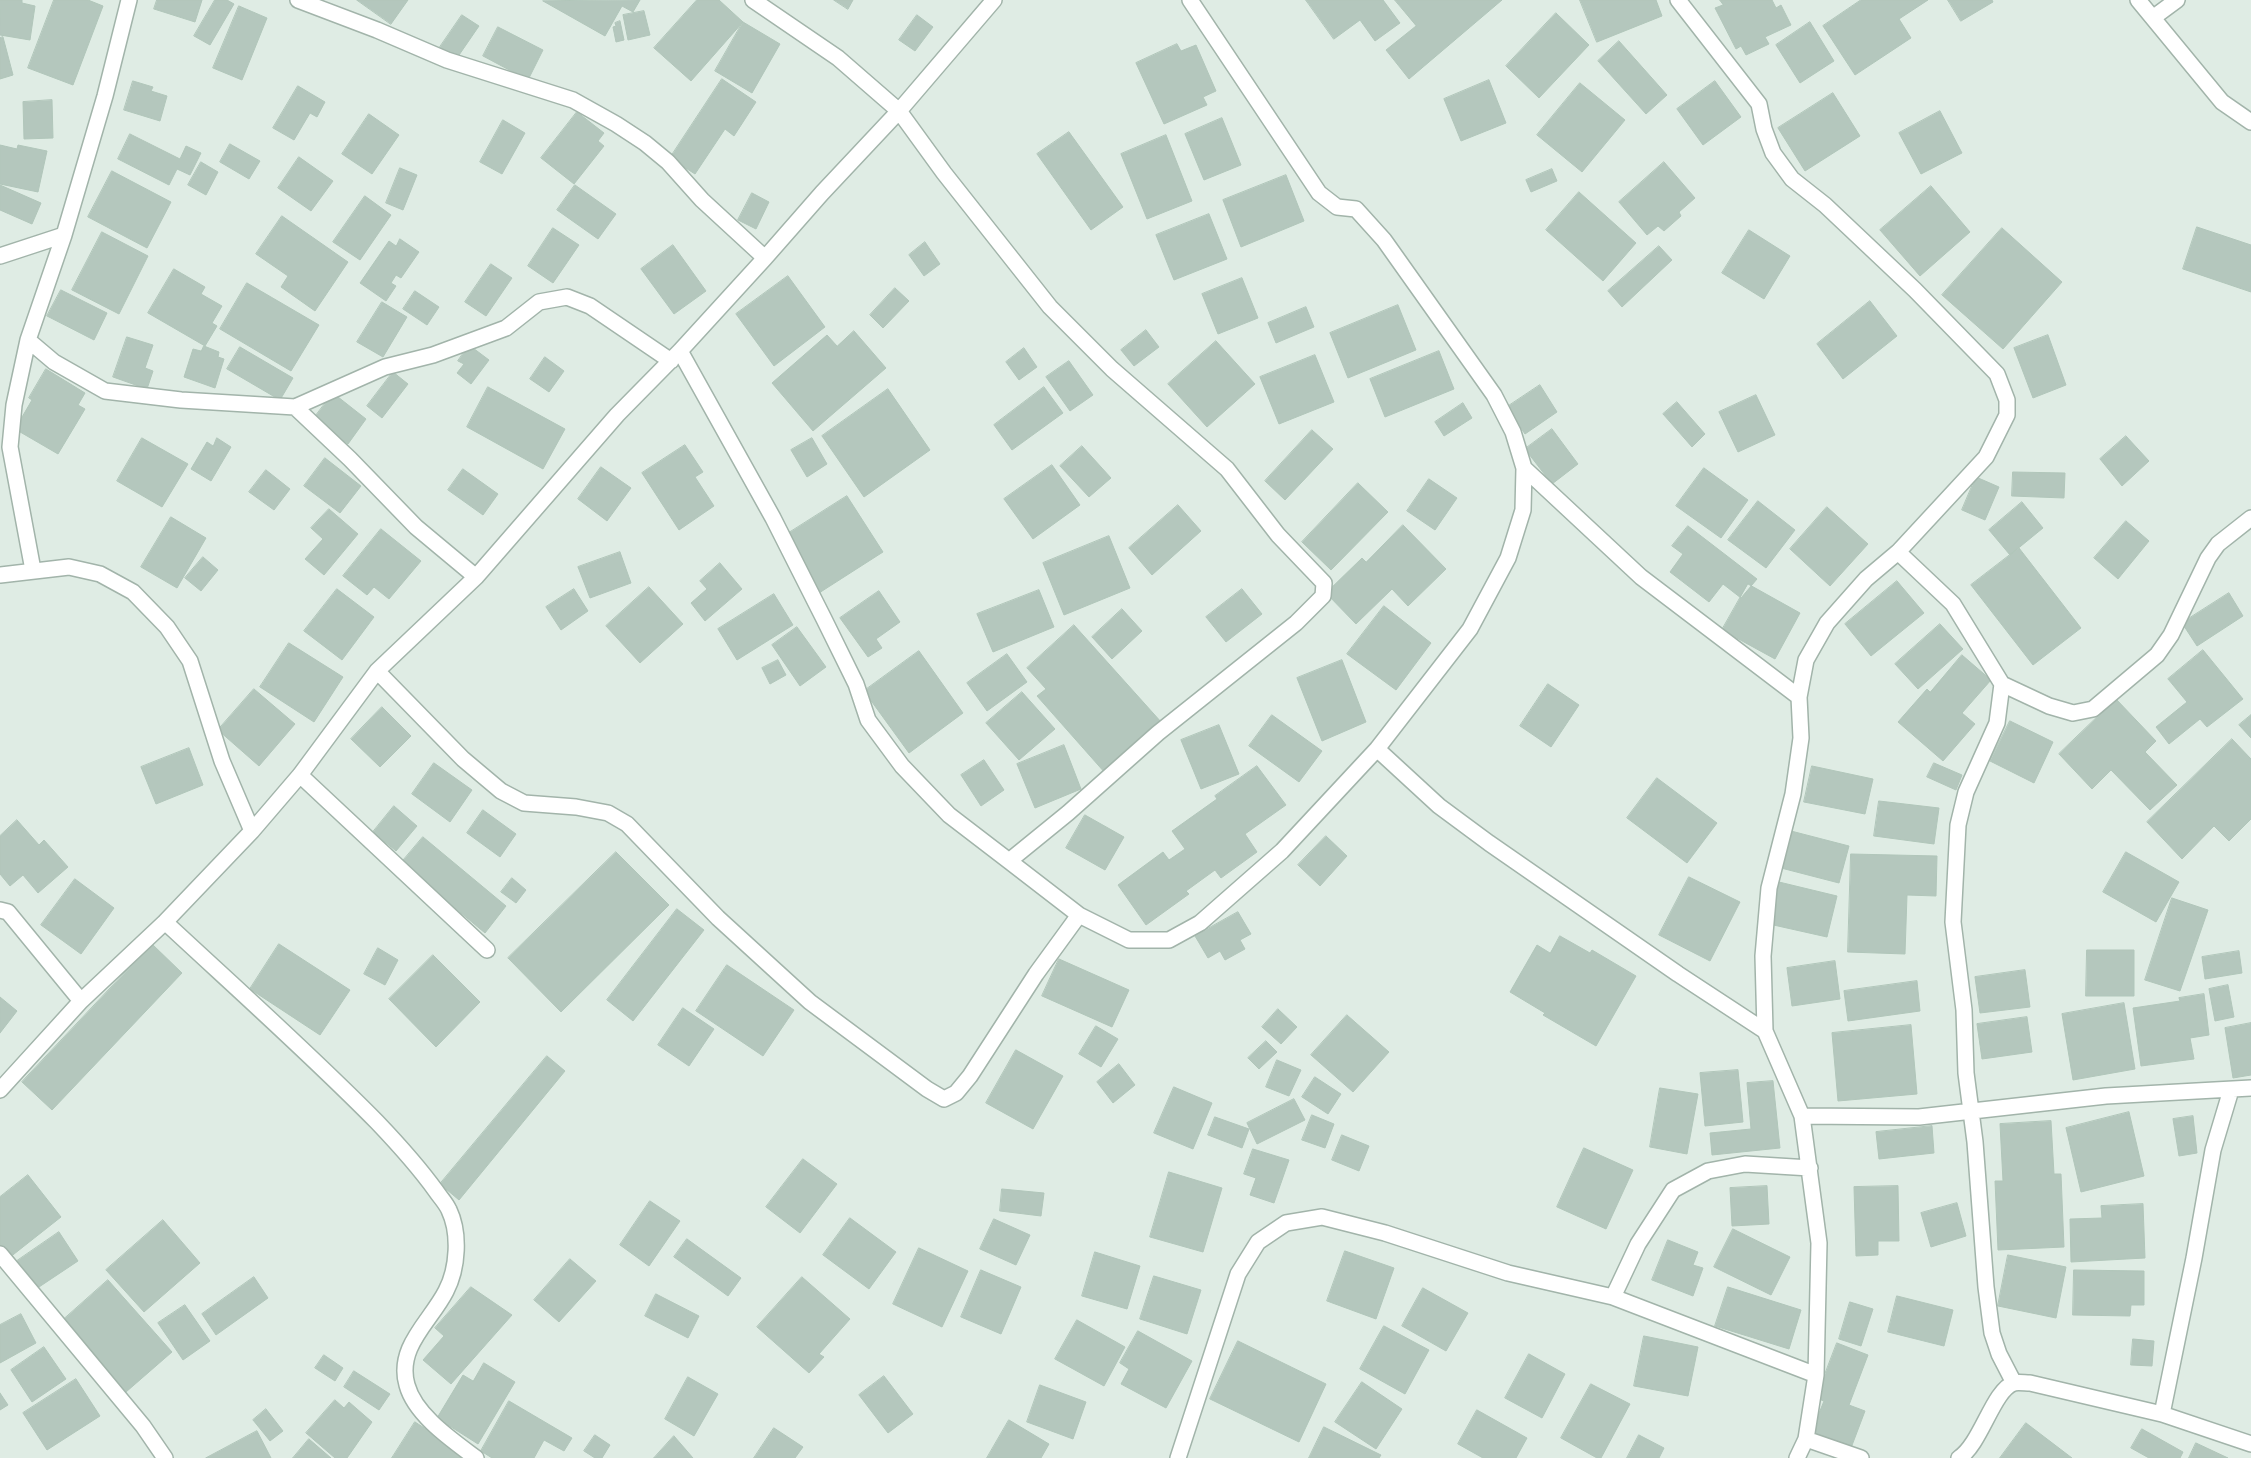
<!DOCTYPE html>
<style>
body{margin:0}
canvas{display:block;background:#dfece4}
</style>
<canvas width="2251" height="1458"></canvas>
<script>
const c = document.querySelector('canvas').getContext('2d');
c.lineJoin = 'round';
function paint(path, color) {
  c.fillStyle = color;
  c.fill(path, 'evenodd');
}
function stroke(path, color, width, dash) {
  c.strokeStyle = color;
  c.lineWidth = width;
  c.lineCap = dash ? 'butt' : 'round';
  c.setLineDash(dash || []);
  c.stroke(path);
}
const building = new Path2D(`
 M0 0H22V3L35 6 30 40 0 35Z
 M54 0H88L103 6 73 85 28 68Z
 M157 0H202L195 22 154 9Z
 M215 0H227L234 4 210 45 194 36Z
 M357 0H408L391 24Z
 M640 0 633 12 622 6 605 36 543 1Z
 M697 0H719L743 22 691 81 654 48Z
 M834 0H853L848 9Z
 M1306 0H1383L1400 23 1375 41 1360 20 1334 39Z
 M1395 0H1502L1409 79 1386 50 1416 26Z
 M1580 0H1656L1662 16 1597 42Z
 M1720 0H1772L1776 8 1781 5 1791 25 1765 37 1769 44 1746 55 1741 46 1736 49 1715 8 1723 5Z
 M1861 0H1928L1899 19 1911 38 1855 75 1823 26Z
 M1948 0H1992L1993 2 1961 21Z
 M239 6 267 18 242 80 213 68Z
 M644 11 650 35 628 40 623 15Z
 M1556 13 1589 45 1539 98 1506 66Z
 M462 15 479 26 457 58 440 47Z
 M917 15 933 27 915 51 899 40Z
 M620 21 624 40 616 42 613 27 616 26 615 23Z
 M743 22 780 44 752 93 715 71Z
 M1810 22 1834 61 1800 83 1776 45Z
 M498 27 543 50 528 80 483 56Z
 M3 37 13 75 0 79V38Z
 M1619 41 1667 95 1646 114 1598 61Z
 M1177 44 1181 51 1196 45 1216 91 1203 97 1207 105 1164 124 1136 63Z
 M722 79 756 102 734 136 725 129 695 174 670 158Z
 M1489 80 1506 123 1461 141 1444 99Z
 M133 81 153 87 151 91 167 96 160 121 124 110Z
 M1715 81 1741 117 1703 145 1677 109Z
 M1580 83 1625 120 1582 172 1537 135Z
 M298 86 325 102 317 117 310 113 294 140 273 128Z
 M1833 93 1860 136 1805 171 1778 128Z
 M52 100 53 138 24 139 23 102Z
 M1940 111 1962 153 1921 174 1899 133Z
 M577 112 604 133 598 141 604 146 574 184 541 158Z
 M369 114 399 135 372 174 342 154Z
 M1222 118 1241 165 1204 180 1185 134Z
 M503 120 525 133 502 174 480 162Z
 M1069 132 1123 207 1091 230 1037 154Z
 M130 134 180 159 186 146 201 153 190 175 177 169 169 185 118 159Z
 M1166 135 1192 201 1147 219 1121 154Z
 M230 144 260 161 249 179 220 162Z
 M0 145 17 149 18 145 47 151 38 192 0 184Z
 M299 157 333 181 311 211 278 188Z
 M201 162 218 172 206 195 188 185Z
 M1664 162 1695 198 1679 212 1681 216 1664 231 1658 226 1647 235 1619 202Z
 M400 168 417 175 403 210 386 203Z
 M1552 169 1557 181 1531 192 1526 180Z
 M112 171 171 202 147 248 88 217Z
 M1286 175 1304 221 1241 247 1223 200Z
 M0 185 41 203 32 224 0 210Z
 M575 185 616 214 598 239 557 210Z
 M1931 186 1970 232 1920 276 1880 230Z
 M1579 192 1636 243 1603 281 1546 230Z
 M752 193 769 202 756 229 738 220Z
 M365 196 391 215 360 260 333 242Z
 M1209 214 1227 259 1174 280 1156 235Z
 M282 216 348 262 315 311 281 287 288 276 256 254Z
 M2197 227 2251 245V292L2183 269Z
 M553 228 579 245 553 283 528 266Z
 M2002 228 2062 282 2003 349 1942 295Z
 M1749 230 1790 256 1764 299 1722 273Z
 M102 232 148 256 119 314 72 290Z
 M400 239 419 252 401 278 396 275 391 283 396 286 386 301 360 283 389 241 396 246Z
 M925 242 940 264 924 276 909 255Z
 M673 245 706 291 674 314 641 269Z
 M1659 246 1672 260 1622 307 1608 291Z
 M491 264 512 278 486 316 465 302Z
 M174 269 205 287 201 294 222 306 212 323 217 326 205 346 148 313Z
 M788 276 825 327 774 366 736 314Z
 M1242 278 1258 318 1218 334 1202 294Z
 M247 283 319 325 291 371 220 329Z
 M895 288 909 301 883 328 870 315Z
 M61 290 107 313 94 340 47 316Z
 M415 291 439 307 427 325 403 309Z
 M1870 301 1897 336 1843 379 1817 344Z
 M382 302 407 317 383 357 357 342Z
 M1398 305 1416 350 1348 378 1330 333Z
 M1306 307 1314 327 1276 343 1268 323Z
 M1146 330 1159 347 1134 366 1121 350Z
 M854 331 886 368 813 431 772 383 827 335 837 346Z
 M2048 335 2066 385 2033 398 2014 348Z
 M127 337 153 345 145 368 153 371 147 389 113 377Z
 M1216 341 1255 384 1207 427 1168 384Z
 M469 345 489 360 471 384 457 373 464 364 458 361Z
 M204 346 219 352 218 357 224 359 215 388 184 377 193 349 201 351Z
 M240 347 293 378 280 400 227 369Z
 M1024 348 1037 367 1019 380 1006 362Z
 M1439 351 1454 389 1385 417 1370 379Z
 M1315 355 1334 402 1279 424 1260 377Z
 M545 357 564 371 549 392 530 379Z
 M1069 361 1093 395 1070 411 1046 377Z
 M46 369 85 393 78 405 85 409 58 454 15 429 32 400 29 398Z
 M393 372 408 384 382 418 367 406Z
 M1540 385 1557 412 1525 434 1507 407Z
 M488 387 565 429 543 469 467 427Z
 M1044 387 1063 413 1012 450 994 425Z
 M888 389 930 450 864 497 822 436Z
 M333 393 366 419 348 444 314 418Z
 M1756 395 1775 435 1738 452 1719 412Z
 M1677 402 1705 434 1692 447 1663 414Z
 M1463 403 1472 418 1444 436 1435 422Z
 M1552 429 1578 464 1552 484 1525 449Z
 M1312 430 1333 449 1285 500 1265 481Z
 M2126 436 2149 461 2122 486 2100 459Z
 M142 438 188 464 162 507 117 481Z
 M217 438 231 447 211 481 191 469 207 442 213 446Z
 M812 438 827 464 807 477 791 450Z
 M685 445 703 472 695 477 714 506 679 530 642 473Z
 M1082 446 1111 478 1089 497 1060 466Z
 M325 458 361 486 340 513 304 486Z
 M1052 465 1080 505 1033 539 1004 499Z
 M601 467 631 488 607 521 578 499Z
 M1704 468 1748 500 1721 538 1676 506Z
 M463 469 498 494 483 515 448 490Z
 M266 470 290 489 274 510 249 492Z
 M2013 472 2065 473 2064 498 2012 496Z
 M1976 477 1999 487 1985 520 1962 510Z
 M1429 479 1457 498 1435 530 1407 511Z
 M1358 483 1388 512 1331 570 1302 542Z
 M847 496 883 552 819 593 784 536Z
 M1758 501 1795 530 1766 568 1728 540Z
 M2022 502 2043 528 2010 555 1989 530Z
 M1178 505 1201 531 1152 575 1129 548Z
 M1827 507 1868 544 1830 586 1790 549Z
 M329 509 358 534 324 575 305 559 323 539 311 528Z
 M171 517 206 538 177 588 141 567Z
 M2126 521 2149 541 2118 579 2094 558Z
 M1403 525 1446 569 1408 606 1392 589 1356 624 1326 593 1362 558 1366 562Z
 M1688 526 1757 579 1741 598 1723 584 1709 602 1670 572 1683 554 1672 546Z
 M381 529 421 561 389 599 374 587 367 595 343 576Z
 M1109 536 1130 588 1064 615 1043 563Z
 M2019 548 2081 628 2033 665 1971 585Z
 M620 552 631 583 590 598 578 567Z
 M203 557 218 570 201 591 185 578Z
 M720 563 742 589 705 621 691 603 707 589 700 581Z
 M1897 581 1924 613 1871 656 1845 624Z
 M1748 584 1800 613 1775 659 1722 630Z
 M649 587 683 624 640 663 606 626Z
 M337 589 374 617 342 660 304 631Z
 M574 589 588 611 561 630 546 607Z
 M1242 589 1262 614 1226 642 1206 617Z
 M1039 590 1054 627 993 652 977 614Z
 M879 591 900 622 876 639 882 648 868 657 840 618Z
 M2229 593 2243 616 2197 646 2182 623Z
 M774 594 793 625 737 660 718 629Z
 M1384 606 1431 643 1396 690 1347 654Z
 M1122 609 1142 631 1112 659 1092 637Z
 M1940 624 1963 649 1918 689 1895 664Z
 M1074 625 1162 723 1106 774 1037 696 1046 689 1027 668Z
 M797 627 826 667 800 686 772 645Z
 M289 643 343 677 314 722 260 687Z
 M2203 650 2243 699 2207 727 2200 719 2169 744 2156 727 2187 702 2168 679Z
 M919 651 963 713 909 753 864 691Z
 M1007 654 1027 682 987 711 967 683Z
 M1962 655 1991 680 1962 713 1975 724 1943 761 1898 722 1927 689 1930 692Z
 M778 660 786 675 770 684 762 668Z
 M1342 660 1366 722 1322 741 1297 678Z
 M1548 684 1579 705 1551 747 1520 726Z
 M254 689 295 724 259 766 218 730Z
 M1022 692 1055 729 1019 760 986 723Z
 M2116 699 2156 741 2145 752 2177 785 2150 810 2111 770 2092 789 2059 754Z
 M382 707 411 736 380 767 351 739Z
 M1272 715 1322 751 1299 782 1249 746Z
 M2251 715V738L2239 725Z
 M2010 721 2053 742 2034 783 1990 761Z
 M1219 725 1239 774 1201 789 1181 740Z
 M2232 739 2251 759V819L2229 841 2214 826 2182 859 2147 822Z
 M1064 745 1081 789 1035 808 1017 764Z
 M189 748 203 785 156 804 141 767Z
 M984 760 1004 790 981 806 961 775Z
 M434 763 472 790 450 822 412 794Z
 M1934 763 1962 775 1956 790 1927 777Z
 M1257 766 1286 805 1245 834 1257 852 1221 878 1215 870 1186 891 1189 894 1146 925 1118 885 1163 852 1169 860 1185 849 1172 831 1217 799 1215 796Z
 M1812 766 1873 779 1865 814 1804 802Z
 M1657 778 1717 823 1687 863 1627 818Z
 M1879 801 1939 808 1934 844 1874 836Z
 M394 806 417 826 396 851 373 832Z
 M483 810 516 834 500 857 467 833Z
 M1085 815 1124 837 1105 870 1066 848Z
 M17 820 39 845 44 840 68 867 38 893 23 875 10 886 0 874V836Z
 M1791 831 1849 846 1839 883 1781 868Z
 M1326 836 1347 856 1320 886 1298 865Z
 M423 837 506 906 485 933 401 863Z
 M616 852 669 905 561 1012 508 958Z
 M2126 852 2179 882 2156 922 2103 892Z
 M1851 854 1937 856 1936 896 1907 895 1905 954 1848 952Z
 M1689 877 1740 902 1710 961 1659 935Z
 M512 878 526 890 516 903 501 892Z
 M75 879 114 908 81 954 41 925Z
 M1779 882 1837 896 1827 937 1769 924Z
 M2172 898 2208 910 2180 991 2145 980Z
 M677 909 704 930 633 1021 607 1000Z
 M1238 912 1251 934 1240 940 1245 949 1225 960 1220 951 1208 958 1195 936Z
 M1560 936 1590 953 1592 950 1636 976 1596 1046 1543 1015 1545 1013 1510 992 1537 945 1550 953Z
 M152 944 182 973 52 1110 22 1082Z
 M279 944 350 990 320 1035 250 989Z
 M378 948 398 960 385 985 364 974Z
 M2087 950H2134V996H2086Z
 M2239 951 2242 973 2205 979 2202 957Z
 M433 955 480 1002 436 1047 389 999Z
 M1059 959 1129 990 1112 1027 1042 996Z
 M1835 961 1840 999 1792 1006 1787 968Z
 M727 965 794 1010 763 1056 696 1011Z
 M2025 970 2030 1007 1980 1013 1975 977Z
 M1917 981 1920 1011 1848 1021 1844 991Z
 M2228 985 2234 1017 2215 1021 2209 989Z
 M2204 994 2209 1035 2190 1038 2194 1059 2141 1066 2133 1008 2180 1001 2179 998Z
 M0 997 17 1011 0 1033Z
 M2124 1003 2135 1069 2073 1080 2062 1014Z
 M683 1008 714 1029 689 1066 658 1045Z
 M1278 1009 1297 1027 1281 1044 1262 1027Z
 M1347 1015 1389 1052 1353 1092 1311 1055Z
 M2027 1017 2032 1052 1982 1059 1977 1024Z
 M2251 1023V1075L2233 1078 2225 1028Z
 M1911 1025 1917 1094 1838 1101 1832 1033Z
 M1096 1026 1118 1039 1101 1067 1079 1054Z
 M1266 1041 1277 1052 1259 1069 1248 1058Z
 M1016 1050 1063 1076 1033 1129 986 1103Z
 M547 1056 565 1071 459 1200 440 1184Z
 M1277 1060 1301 1070 1289 1096 1266 1087Z
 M1119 1064 1135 1085 1113 1103 1097 1082Z
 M1738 1070 1743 1122 1705 1126 1700 1073Z
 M1315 1077 1341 1094 1328 1114 1302 1097Z
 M1773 1081 1780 1148 1712 1155 1710 1133 1751 1129 1747 1083Z
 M1174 1087 1212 1103 1193 1149 1154 1133Z
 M1660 1088 1698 1094 1687 1154 1650 1147Z
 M1294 1099 1305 1120 1257 1144 1247 1123Z
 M2129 1112 2144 1176 2081 1192 2066 1128Z
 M1312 1115 1334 1124 1325 1148 1302 1140Z
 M2193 1116 2197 1153 2179 1156 2173 1119Z
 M1215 1117 1249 1129 1242 1148 1208 1135Z
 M2051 1121 2054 1174H2061L2064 1247 1998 1250 1995 1181H2003L2000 1124Z
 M1932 1126 1934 1153 1879 1159 1876 1132Z
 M1342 1135 1369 1146 1359 1171 1332 1160Z
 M1584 1148 1633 1170 1606 1229 1557 1207Z
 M1253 1149 1289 1160 1274 1203 1250 1195 1256 1178 1244 1174Z
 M803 1159 837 1184 800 1233 766 1207Z
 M1169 1172 1222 1188 1203 1252 1150 1237Z
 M28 1175 61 1217 9 1258 0 1246V1197Z
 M1767 1186 1769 1224 1732 1226 1730 1188Z
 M1898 1186 1899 1241H1878V1255L1856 1256 1854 1187Z
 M1002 1189 1044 1193 1041 1216 1000 1211Z
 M650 1201 680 1221 649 1266 620 1245Z
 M1957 1203 1966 1236 1931 1247 1921 1213Z
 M2143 1204 2145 1258 2071 1262 2070 1219 2102 1218 2101 1206Z
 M850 1218 896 1252 869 1289 823 1255Z
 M994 1219 1030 1235 1016 1265 980 1249Z
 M163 1220 200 1263 144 1312 106 1270Z
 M1733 1229 1790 1257 1771 1295 1714 1267Z
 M59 1232 78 1261 33 1291 14 1263Z
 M687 1239 741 1278 728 1296 674 1257Z
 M1668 1240 1698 1252 1693 1265 1703 1268 1693 1296 1652 1280Z
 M919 1248 968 1271 942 1327 893 1304Z
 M1345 1251 1394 1268 1376 1319 1327 1301Z
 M1095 1252 1140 1266 1127 1309 1082 1296Z
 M2008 1255 2066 1267 2056 1318 1998 1306Z
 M570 1259 596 1281 559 1322 534 1300Z
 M981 1270 1021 1287 1001 1334 961 1317Z
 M2074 1270 2144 1271V1305H2131L2130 1316 2073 1315Z
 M1154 1276 1201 1290 1187 1334 1140 1319Z
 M254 1277 268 1298 216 1335 202 1314Z
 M802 1277 850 1319 819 1354 824 1357 809 1373 757 1327Z
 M108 1280 172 1352 126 1392 63 1320Z
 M471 1287 512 1315 451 1384 423 1360 444 1336 435 1328Z
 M1728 1287 1801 1310 1789 1349 1715 1326Z
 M1423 1288 1468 1313 1446 1351 1402 1326Z
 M656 1294 699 1316 688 1338 645 1316Z
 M1897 1296 1953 1310 1944 1346 1888 1332Z
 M1850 1302 1873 1309 1861 1346 1839 1339Z
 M185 1305 210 1341 183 1360 158 1323Z
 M21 1314 36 1343 0 1363V1325Z
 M1077 1320 1125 1347 1104 1386 1055 1359Z
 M1384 1326 1429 1350 1405 1394 1360 1369Z
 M1138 1331 1192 1361 1166 1408 1121 1384 1129 1369 1120 1363Z
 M1644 1336 1698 1347 1688 1396 1634 1386Z
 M2133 1339 2154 1341 2152 1366 2131 1365Z
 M1238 1341 1326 1384 1299 1442 1210 1399Z
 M1837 1343 1868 1355 1849 1405 1865 1411 1851 1448 1811 1433 1824 1401 1816 1398Z
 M44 1347 66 1379 32 1402 11 1370Z
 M1529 1354 1565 1374 1542 1418 1505 1398Z
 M324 1355 343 1368 335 1381 315 1368Z
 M484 1363 515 1382 478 1444 437 1418 463 1375 473 1381Z
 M354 1371 390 1394 379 1410 344 1387Z
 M884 1376 913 1414 888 1433 859 1395Z
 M688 1377 718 1394 694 1436 665 1419Z
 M76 1379 100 1416 47 1450 23 1413Z
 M1362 1382 1402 1409 1376 1449 1335 1422Z
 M1591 1384 1630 1404 1601 1458H1597L1561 1438Z
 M1040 1385 1086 1402 1073 1439 1027 1422Z
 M0 1393 8 1405 0 1410Z
 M335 1400 344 1408 349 1402 372 1422 347 1458H335L306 1433Z
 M509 1401 572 1438 564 1451 544 1440 534 1458H492L481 1451Z
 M266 1409 283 1431 270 1441 253 1420Z
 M1477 1410 1527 1438 1516 1458H1483L1458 1444Z
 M1009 1420 1049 1444 1041 1458H987Z
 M415 1422 468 1456 467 1458H392Z
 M2026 1423 2072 1458H2000Z
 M1324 1427 1381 1455 1379 1458H1309Z
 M774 1428 803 1447 795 1458H754Z
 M2142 1429 2183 1452 2180 1458H2149L2131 1448Z
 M257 1431 271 1458H206Z
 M595 1435 610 1445 602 1458H595L584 1451Z
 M1639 1435 1664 1448 1659 1458H1627Z
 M674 1436 693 1458H654Z
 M309 1439 331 1458H293Z
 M2196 1443 2228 1458H2189Z`);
const minor = new Path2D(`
 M298 0 377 30 447 60 573 100 616 124 645 143 668 162 702 200 765 258
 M753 0 838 58 899 111 944 173 1050 307 1112 369 1227 469 1278 535 1324 583 1323 596 1296 623 1158 733 1068 813 1009 861
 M1190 0 1319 193 1337 207 1356 209 1384 240 1494 395 1513 432 1524 468 1641 577 1799 697
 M1678 0 1759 104 1764 129 1773 153 1792 179 1825 205 1915 290 1997 374 2007 400V415L1986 457 1898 552 1866 579 1827 623 1806 660 1799 697 1801 738 1793 794 1769 888 1763 956 1765 1031 1802 1116 1819 1243 1816 1375 1806 1439 1797 1458
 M2138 0 2222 102 2251 122
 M2154 17 2177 0
 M0 256 64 235
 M28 340 54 362 105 391 181 400 295 407 385 367 433 355 506 328 539 302 567 297 590 306 671 361
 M680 351 773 518 824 619 856 684 868 720 902 766 949 815 1009 861 1079 915 1129 940H1169L1200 923 1282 851 1377 749 1470 629 1508 558 1523 510 1524 468
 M295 407 350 459 416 527 476 577
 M1898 552 1953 604 2002 684 1997 723 1966 792 1958 825 1953 922 1964 1010 1966 1073 1975 1142 1986 1287 1992 1333 1999 1354 2014 1383
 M33 570 10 447 14 405 28 340 64 235 105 96 129 0
 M0 575 69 567 100 574 133 592 167 627 190 661 222 761 252 831
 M377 671 463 759 501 791 524 803 576 807 608 813 627 824 718 918 810 1002 927 1089 944 1099 956 1093 970 1076 1036 974 1079 915
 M2002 684 2049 706 2073 713 2093 709 2157 655 2171 635 2208 558 2218 544 2251 518
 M1377 749 1439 806 1489 843 1678 974 1765 1031
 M300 775 487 950
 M0 910 8 912 81 1001
 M165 922C236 988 309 1053 377 1122 398 1144 418 1166 436 1191 440 1197 446 1203 449 1210 460 1233 458 1268 446 1291 431 1321 396 1347 407 1385 415 1415 452 1440 476 1458
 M0 1090 81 1001 165 922 252 831 300 775 377 671 476 577 617 415 680 351 765 258 822 193 899 111 994 0
 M1802 1116 1919 1117 2106 1096 2251 1088
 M0 1254 143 1426 165 1458
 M1613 1297 1638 1244 1673 1190 1708 1171 1745 1164 1810 1168
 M2162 1414 2194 1258 2213 1150 2231 1090
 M1806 1439 1861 1458
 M1178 1458 1238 1274 1258 1242 1286 1223 1322 1217 1385 1233 1508 1273 1613 1297 1816 1375
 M1959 1458C1981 1444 1993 1390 2014 1383 2018 1382 2025 1383 2030 1383L2162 1414 2251 1444`);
paint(building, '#b4c7bd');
stroke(building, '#b1c6ba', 1);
stroke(minor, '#a2b4aa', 18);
stroke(minor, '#fff', 15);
</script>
